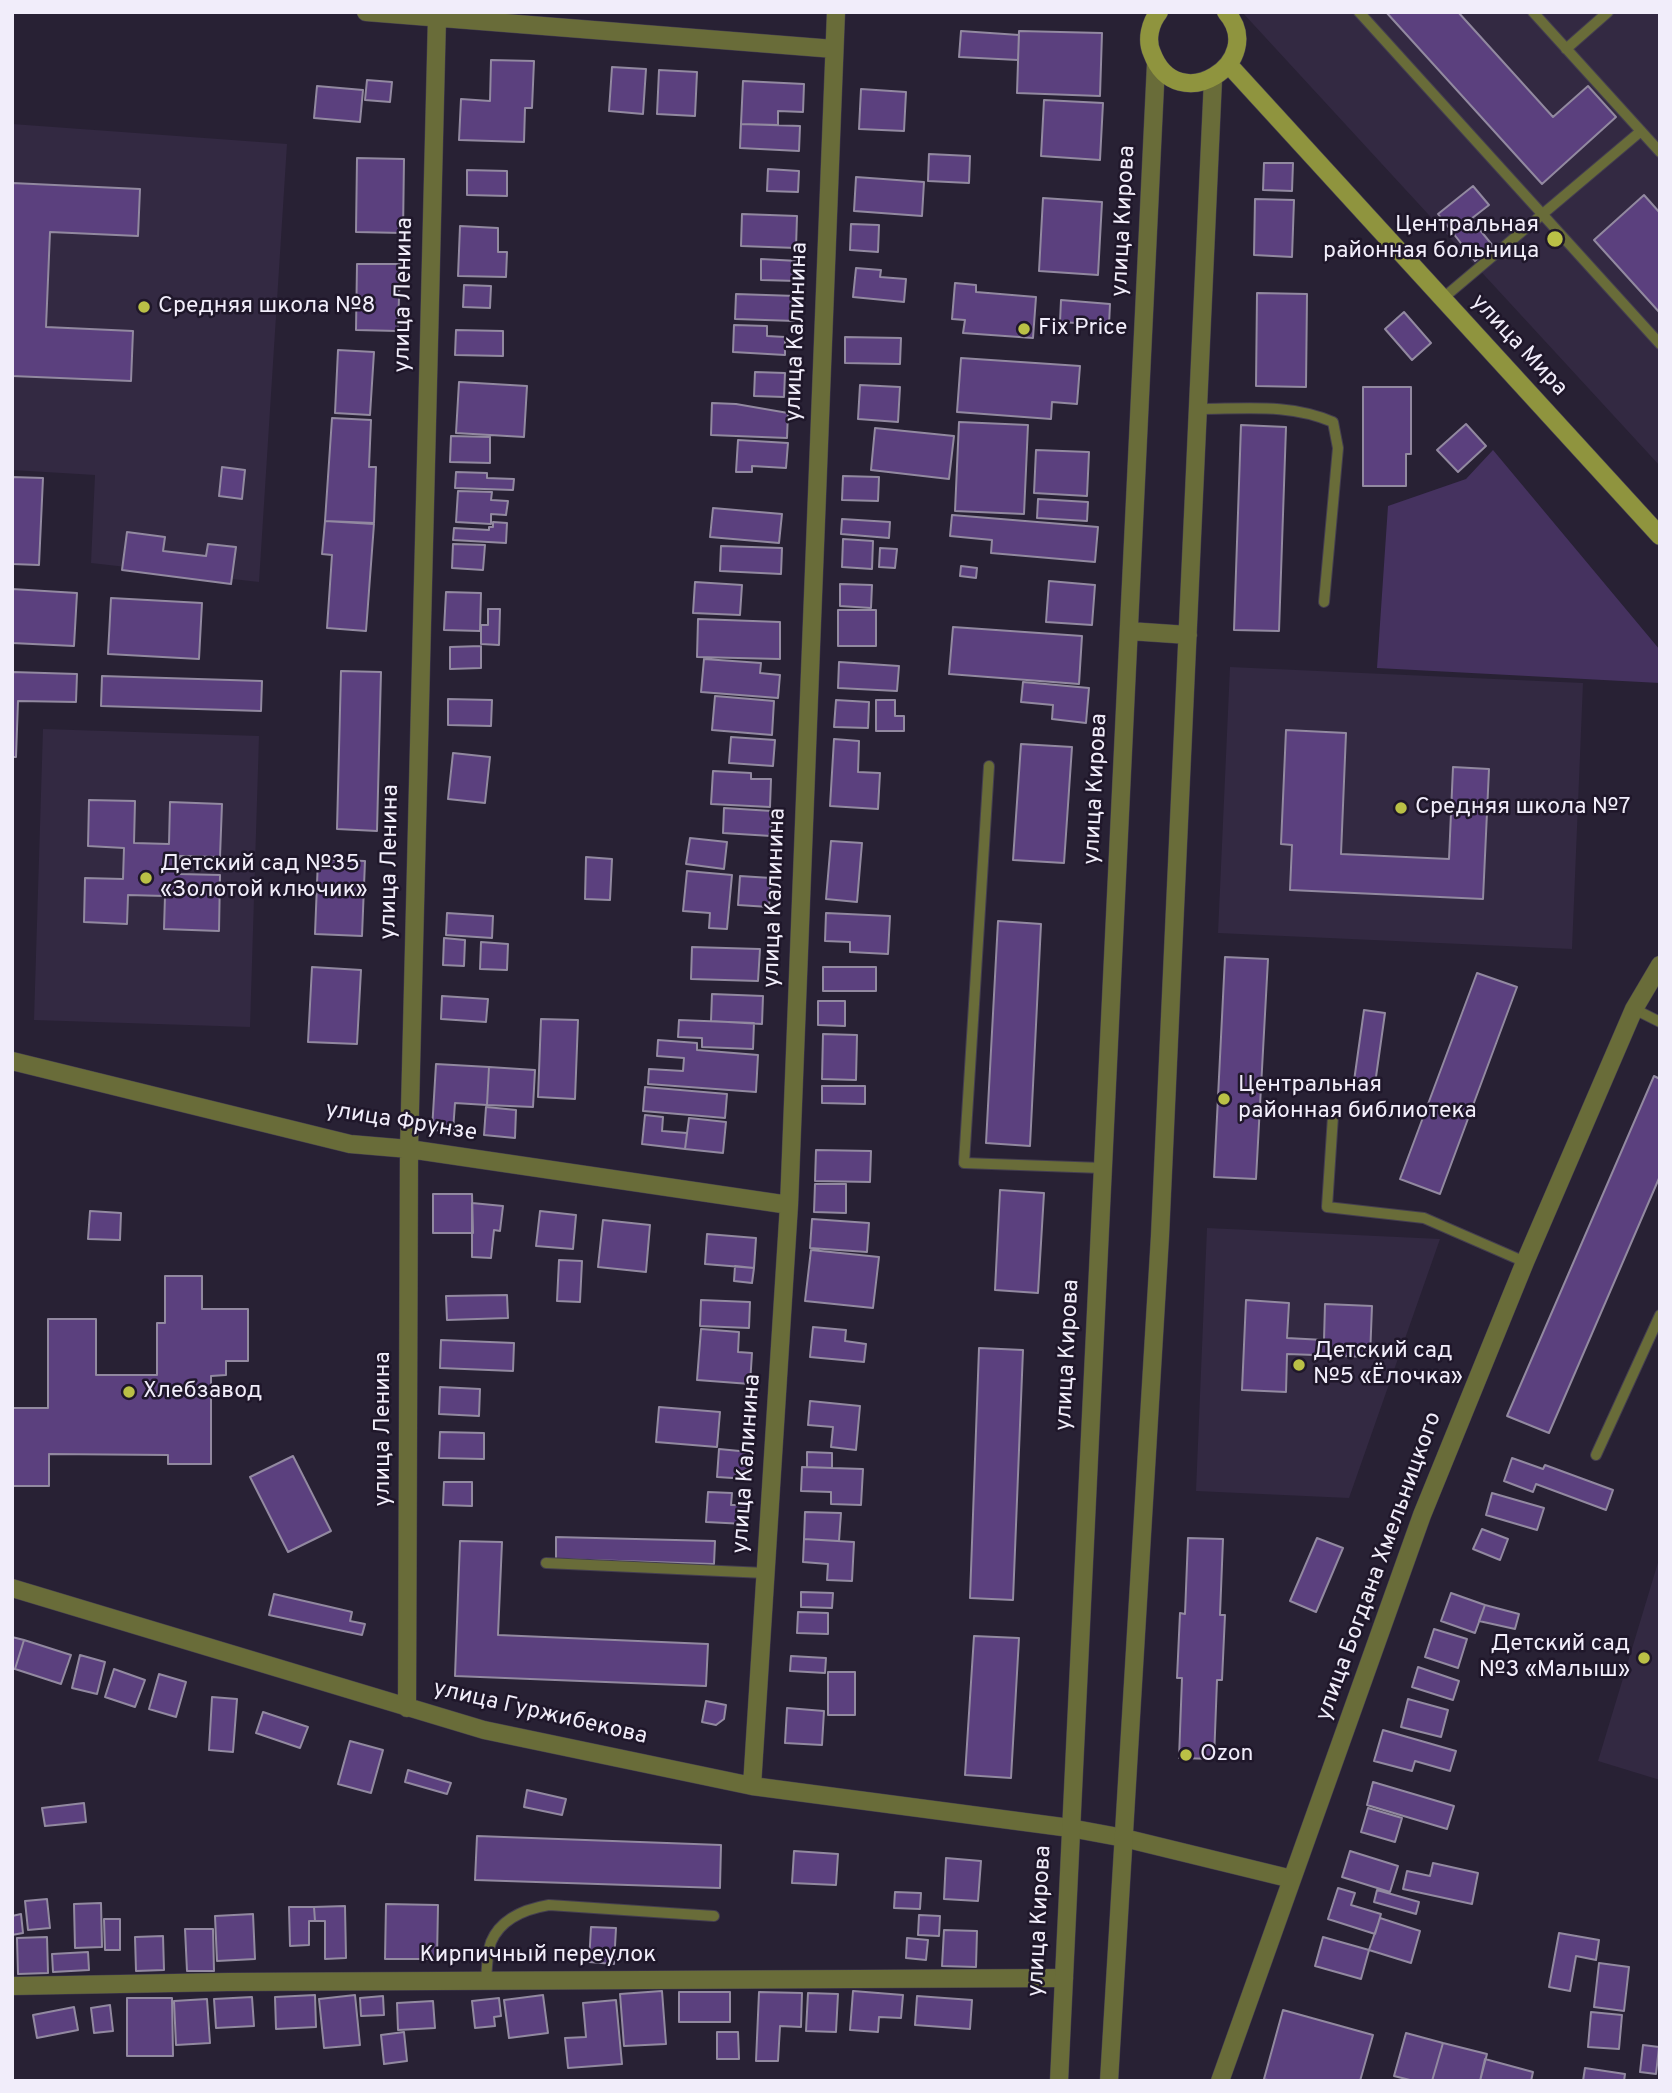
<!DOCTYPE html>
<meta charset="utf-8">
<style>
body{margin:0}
#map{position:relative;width:1672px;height:2093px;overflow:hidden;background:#282134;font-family:Overpass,sans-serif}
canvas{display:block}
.frame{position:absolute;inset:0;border:14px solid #f1edfa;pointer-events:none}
</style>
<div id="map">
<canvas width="1672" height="2093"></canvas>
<div class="frame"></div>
</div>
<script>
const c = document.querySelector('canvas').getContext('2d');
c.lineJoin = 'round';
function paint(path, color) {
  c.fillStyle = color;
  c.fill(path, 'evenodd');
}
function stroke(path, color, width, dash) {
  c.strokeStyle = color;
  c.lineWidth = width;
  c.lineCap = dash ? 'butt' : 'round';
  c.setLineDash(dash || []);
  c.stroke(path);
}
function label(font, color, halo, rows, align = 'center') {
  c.font = font + ' Overpass,sans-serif';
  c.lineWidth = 5;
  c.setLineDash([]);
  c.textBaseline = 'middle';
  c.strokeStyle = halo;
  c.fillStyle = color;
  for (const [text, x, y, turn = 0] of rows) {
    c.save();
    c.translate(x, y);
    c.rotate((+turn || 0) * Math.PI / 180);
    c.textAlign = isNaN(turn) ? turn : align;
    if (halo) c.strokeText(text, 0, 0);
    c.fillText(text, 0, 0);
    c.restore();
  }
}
const built = new Path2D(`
 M1242 12H1660V466Z
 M12 124 287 144 259 582 91 563 95 475 12 470Z
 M1230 667 1583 683 1572 949 1218 933Z
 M43 729 259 736 250 1027 34 1020Z
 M1207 1228 1440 1239 1349 1498 1196 1491Z
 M1660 1556V1780L1598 1761Z`);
const green = new Path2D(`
 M1493 450 1660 650V683L1377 668 1388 506 1466 479Z`);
const building = new Path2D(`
 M1386 12H1458L1553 117 1588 86 1616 117 1542 184Z
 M961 31 1019 35 1018 60 959 57Z
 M1019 31 1102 33 1100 96 1017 93Z
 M491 60 534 61 532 108H525L524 142 459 140 461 99 490 101Z
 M612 67 646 69 643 114 609 111Z
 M659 70 697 72 695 116 657 114Z
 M367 80 392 82 390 102 365 100Z
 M743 81 804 84 803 112 778 111V125L741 124Z
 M317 86 363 90 360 122 314 118Z
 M861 89 906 92 904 131 859 129Z
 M1044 100 1103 103 1100 160 1041 156Z
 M741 124 800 126 799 151 740 148Z
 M929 154 970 156 969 183 928 181Z
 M357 158 404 159 403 233 356 232Z
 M1264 163H1293L1292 191 1263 190Z
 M768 169 799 171 798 192 767 191Z
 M467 170 507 171V196L467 195Z
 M856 177 924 182 922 216 854 211Z
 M12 183 140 189 138 236 50 232 46 327 133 331 131 381 12 376Z
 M1473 186 1489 205 1471 219 1493 246 1475 261 1438 214Z
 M1644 195 1660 213V313L1594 240Z
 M1043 198 1102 202 1098 275 1039 271Z
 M1255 199 1294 200 1292 257 1254 255Z
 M742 214 797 216 796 248 741 246Z
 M851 224 879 225 878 252 850 250Z
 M460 226 498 228V252H507L506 277 458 276Z
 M761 259 798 261 797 281 761 280Z
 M357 264H400L398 331 356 330Z
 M856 268 881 270 880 277 906 279 904 302 853 297Z
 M955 283 976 285V292L1036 297 1033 338 963 333 965 320 952 319Z
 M464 285 491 286 490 308 463 307Z
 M1257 293 1307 294 1306 387 1256 386Z
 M736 294 796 296 795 321 735 319Z
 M1061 300 1110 304 1109 325 1060 322Z
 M1404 312 1431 343 1412 360 1385 329Z
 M734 325 767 326V336L785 337V355L733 352Z
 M456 330 503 331V356L455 355Z
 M845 337 901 338 900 364 845 363Z
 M338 350 374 352 370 415 335 413Z
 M961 358 1080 366 1077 404 1052 402 1051 419 957 412Z
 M755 372 785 373 784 397 754 396Z
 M459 382 527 386 524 437 456 433Z
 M860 385 900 387 898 422 858 419Z
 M1363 387H1411V454H1406V486H1363Z
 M712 403 736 404 788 413 787 438 711 435Z
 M332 418 371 420 369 467H376L374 523 325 521Z
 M959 422 1028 425 1024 514 955 511Z
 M1466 424 1486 446 1458 472 1437 450Z
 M1241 425 1286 427 1279 631 1234 630Z
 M875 428 954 436 949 479 871 470Z
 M451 436 490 437V463L450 462Z
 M738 440 788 443 786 468 752 466V472H736Z
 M1036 450 1089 452 1087 496 1034 493Z
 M222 467 245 470 242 499 219 496Z
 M456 472 487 473V478L514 479 513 490 455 488Z
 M843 476 879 477 878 501 842 500Z
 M12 477 43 478 39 565 12 564Z
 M458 491 492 492 491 500 508 501 506 515 491 514V524L456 522Z
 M1038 499 1088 502 1087 521 1037 518Z
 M713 508 782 514 779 543 710 537Z
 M952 515 1098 527 1095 562 991 553 992 540 950 536Z
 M842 519 890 522 889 538 841 534Z
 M325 521 374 524 366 631 327 628 332 555 322 554Z
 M493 522 507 523 506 543 453 540 454 528 489 530V527H493Z
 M127 532 165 537 163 551 206 556 208 544 236 547 231 584 122 570Z
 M843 539 873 541 872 569 842 567Z
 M453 544 485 545 483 570 452 568Z
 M721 546 782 548 781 574 720 571Z
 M880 548 897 549 895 568 879 567Z
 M961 566 977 568 976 578 960 576Z
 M1049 581 1095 585 1092 625 1046 622Z
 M695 582 742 585 740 615 693 613Z
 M840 584 872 585 871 608 840 606Z
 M12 589 77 593 74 646 12 643Z
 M446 592 481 593 480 631 444 630Z
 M111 598 202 603 199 659 108 654Z
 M488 609H500L499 645 481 644V625H488Z
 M838 610H876V646H838Z
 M698 619 780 622V659L697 657Z
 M953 627 1082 636 1079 684 949 674Z
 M481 646V668L450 669V647Z
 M704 659 761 663 760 673 780 675 778 698 701 692Z
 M839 662 899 666 897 691 838 688Z
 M341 671 381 672 377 831 337 829Z
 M12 672 77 674 76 702 18 701 16 757H12Z
 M102 676 262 681 261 711 101 706Z
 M1023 682 1089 688 1086 723 1052 719 1053 705 1021 702Z
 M715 696 774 701 772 735 712 730Z
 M448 699 492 700 491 726 448 725Z
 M836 700 869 702 868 728 834 727Z
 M876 700H895V716H904V731H876Z
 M1286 730 1346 733 1341 854 1449 859 1453 767 1489 769 1483 899 1290 890 1292 845 1281 844Z
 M731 737 775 740 773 766 729 763Z
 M834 739 859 741 858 772 880 773 878 809 830 806Z
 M1021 744 1072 747 1064 863 1013 860Z
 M453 753 490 757 485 803 448 799Z
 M713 771 751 773V779H771L770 807 711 804Z
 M89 800 135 801 134 843 169 844 170 802 222 804 220 857 180 856V874L220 875 219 931 164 929 165 896 128 895 127 924 84 922 85 878 123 879 124 848 88 846Z
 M724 808 772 811 771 836 723 833Z
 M690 838 727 842 724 869 686 864Z
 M831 841 862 843 857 902 826 899Z
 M586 857 612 859 610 900 585 899Z
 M318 859 365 861 362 936 315 934Z
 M687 871 732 875 727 929 709 928 710 913 683 911Z
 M740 876 771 878 769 907 738 905Z
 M447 913 493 916 492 938 446 935Z
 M826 913 890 916 888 954 850 952V942L825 941Z
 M998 921 1041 924 1030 1146 986 1143Z
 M444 938 465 940 464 966 443 965Z
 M481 942 508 944 507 970 480 969Z
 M692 947 760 949 758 981 691 979Z
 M1225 957 1268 959 1256 1179 1214 1177Z
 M312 967 361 970 357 1044 308 1042Z
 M823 967H876V991H823Z
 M1477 973 1517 987 1440 1194 1400 1179Z
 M712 994 763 996 762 1024 711 1021Z
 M442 996 488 999 486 1022 441 1019Z
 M818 1001H845V1026L818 1025Z
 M1364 1010 1385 1013 1375 1084 1354 1081Z
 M541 1019 578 1020 575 1099 538 1097Z
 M679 1020 754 1023 753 1049 702 1047V1038L678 1037Z
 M823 1034 857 1035 856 1080 822 1079Z
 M658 1040 697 1043V1050L758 1055 756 1092 648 1084 649 1069 683 1071 684 1058 657 1056Z
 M436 1064 489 1067 487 1105 455 1103 453 1131 432 1130Z
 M489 1067 535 1070 533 1107 487 1105Z
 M1654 1076 1660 1079V1176L1549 1433 1507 1416Z
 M822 1086H865V1104L822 1103Z
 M645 1087 727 1094 725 1118 643 1111Z
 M486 1107 516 1110 515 1138 484 1135Z
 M645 1115 663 1117 662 1131 687 1133 685 1149 642 1144Z
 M689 1118 726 1122 723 1153 685 1149Z
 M816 1150 871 1151 870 1182 815 1181Z
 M815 1184H846V1213L814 1212Z
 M1000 1190 1044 1193 1038 1293 995 1290Z
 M433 1194H472L473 1233H433Z
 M472 1203 503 1206 500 1231 494 1230 491 1258 472 1257Z
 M90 1211 121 1213 120 1240 88 1239Z
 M540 1211 576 1215 573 1249 536 1246Z
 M812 1219 869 1223 867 1252 810 1248Z
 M603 1220 650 1225 646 1272 598 1267Z
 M707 1234 756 1238 754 1268 705 1264Z
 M811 1250 879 1257 873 1308 805 1301Z
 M559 1260 582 1261 580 1302 557 1301Z
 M735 1266 754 1268 752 1283 734 1281Z
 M165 1276H202V1309H248V1361H226V1375L211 1376V1464H168V1455L49 1454V1486H12V1408H48V1319H96V1375H157V1323H165Z
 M507 1295 508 1318 447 1320 446 1296Z
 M701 1300 750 1302 749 1328 700 1326Z
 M1246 1300 1289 1303 1287 1338 1324 1340 1325 1304 1372 1306 1370 1357 1287 1354 1286 1392 1242 1390Z
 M813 1327 846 1330 845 1341 866 1344 864 1362 810 1357Z
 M701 1329 739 1332 738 1352 752 1353 750 1384 697 1380Z
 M441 1340 514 1343 513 1371 440 1368Z
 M979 1348 1023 1350 1013 1600 970 1598Z
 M440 1387 480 1389 479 1416 439 1414Z
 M810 1401 860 1406 856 1450 831 1447 833 1427 808 1425Z
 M659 1407 720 1412 717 1447 656 1442Z
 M440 1432 484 1433V1459L439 1458Z
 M719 1449 750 1452 748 1479 717 1477Z
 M807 1452 832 1453V1468L807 1467Z
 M293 1456 331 1531 288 1552 250 1477Z
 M1512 1458 1543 1469 1545 1465 1613 1490 1606 1510 1536 1484 1533 1492 1504 1481Z
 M802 1467 863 1469 861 1505 831 1504V1492L801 1491Z
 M444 1482H472V1506L443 1505Z
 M708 1492 732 1493 731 1505H746L745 1524 706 1522Z
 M1492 1493 1544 1508 1537 1530 1486 1515Z
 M805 1512 841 1513 839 1541 804 1539Z
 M1482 1529 1508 1539 1500 1560 1473 1549Z
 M556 1537 715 1541 714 1564 556 1559Z
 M1188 1538 1223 1539 1220 1615H1225L1222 1680H1217L1214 1759 1179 1758 1182 1678H1177L1180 1613 1185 1614Z
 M1317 1538 1343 1548 1316 1612 1290 1601Z
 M804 1539 854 1542 852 1581 827 1580 828 1564 803 1562Z
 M460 1541 502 1542 498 1635 708 1644 706 1686 455 1676Z
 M801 1592 833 1593 832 1608 801 1607Z
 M1451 1593 1485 1605 1475 1633 1441 1621Z
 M274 1594 352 1612 350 1621 365 1624 362 1635 269 1615Z
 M1485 1605 1519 1614 1515 1629 1479 1621Z
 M798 1612 828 1613V1634L797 1633Z
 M1434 1629 1467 1639 1458 1668 1425 1657Z
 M974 1636 1019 1638 1011 1778 965 1775Z
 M12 1637 24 1640 15 1669H12Z
 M24 1640 71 1655 61 1684 15 1669Z
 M80 1655 105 1662 97 1694 72 1688Z
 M791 1656 826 1658 825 1673 790 1671Z
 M1418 1667 1459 1681 1453 1700 1412 1687Z
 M114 1669 145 1680 135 1707 105 1697Z
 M828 1672H855V1715H828Z
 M159 1674 186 1682 176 1717 149 1709Z
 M212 1697 237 1699 233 1752 209 1750Z
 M1408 1699 1448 1710 1441 1737 1401 1727Z
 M706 1701 726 1705 724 1719 716 1725 702 1722Z
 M787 1708 824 1711 822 1745 785 1743Z
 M263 1712 308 1727 300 1748 256 1733Z
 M1383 1730 1456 1751 1450 1771 1415 1761 1412 1771 1374 1761Z
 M350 1741 383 1750 371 1793 338 1784Z
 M408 1770 451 1783 447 1794 405 1782Z
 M1373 1782 1454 1806 1447 1829 1367 1805Z
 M527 1790 566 1799 562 1815 524 1807Z
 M84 1803 86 1822 45 1826 42 1808Z
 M1368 1808 1402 1818 1395 1842 1361 1832Z
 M477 1836 721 1845 720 1888 475 1880Z
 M794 1851 838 1854 836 1885 792 1883Z
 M1350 1851 1398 1866 1390 1892 1342 1877Z
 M946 1858 981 1861 978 1901 944 1899Z
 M1433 1863 1478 1873 1472 1904 1403 1889 1407 1871 1430 1876Z
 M1338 1888 1355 1893 1351 1905 1381 1914 1375 1934 1328 1919Z
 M1377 1890 1419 1902 1416 1914 1374 1902Z
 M895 1892 921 1893 920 1909 894 1908Z
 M47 1899 50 1928 28 1930 25 1901Z
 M101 1903 102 1947 75 1948 74 1904Z
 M386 1904 438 1905 437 1959H385Z
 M345 1906 346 1958 325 1959V1921H315L314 1907Z
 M289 1907H314L315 1921H309V1945L290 1946Z
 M21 1914 23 1933 12 1935V1916Z
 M253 1914 255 1959 217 1961 215 1916Z
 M919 1915 940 1916 939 1936 918 1935Z
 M1380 1918 1420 1931 1411 1963 1369 1950Z
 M104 1919H120V1950H105Z
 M591 1927 616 1928 614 1964 589 1962Z
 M185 1929H213L214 1971H187Z
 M944 1930 977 1931 976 1967 942 1966Z
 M1559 1933 1599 1940 1596 1960 1576 1956 1570 1991 1549 1987Z
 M163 1936 164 1970 136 1971 135 1937Z
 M47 1937 48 1973 18 1974 17 1938Z
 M1323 1937 1369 1950 1361 1979 1315 1966Z
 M907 1938 928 1940 926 1960 906 1958Z
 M88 1952 89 1970 53 1972 52 1954Z
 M1599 1963 1629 1967 1624 2011 1594 2007Z
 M662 1991 666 2044 624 2046 620 1994Z
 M853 1991 903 1995 901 2018 879 2017 878 2032 850 2030Z
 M679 1992H730V2022H679Z
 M759 1992 802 1993 801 2027 780 2026 778 2061H756Z
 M808 1993 838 1994 836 2032 806 2031Z
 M315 1995 316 2027 276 2029 275 1997Z
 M355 1995 360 2045 324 2048 319 1999Z
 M543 1995 548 2033 509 2038 504 2000Z
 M383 1996 384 2015 361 2016 360 1998Z
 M917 1996 972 2000 970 2029 915 2025Z
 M252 1997 254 2026 216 2028 214 1999Z
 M127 1998H172L173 2056H127Z
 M499 1998 501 2016 494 2017 495 2026 475 2028 472 2001Z
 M207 1999 210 2043 176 2045 174 2001Z
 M616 2000 622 2064 568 2068 565 2038 586 2037 583 2003Z
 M433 2001 435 2028 398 2030 397 2003Z
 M110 2005 113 2031 94 2033 91 2008Z
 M74 2007 78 2030 37 2038 33 2015Z
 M1283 2010 1373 2035 1360 2081H1271L1264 2079Z
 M1591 2012 1622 2015 1619 2049 1588 2047Z
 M404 2032 407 2061 384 2064 381 2035Z
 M717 2032H738L739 2059H717Z
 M1406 2033 1443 2043 1432 2081H1414L1394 2076Z
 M1443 2043 1487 2054 1480 2081H1432Z
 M1643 2045 1659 2047 1656 2074 1640 2072Z
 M1485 2059 1533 2072 1531 2081H1480Z
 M1585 2068 1625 2074 1624 2081H1583Z`);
const service = new Path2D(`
 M1359 12 1660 344
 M1533 12 1660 152
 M1566 49 1608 12
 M1442 299 1641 131
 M1197 409C1245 409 1289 403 1333 422L1338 448 1324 602
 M989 766 964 1163 1102 1168
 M1634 1009 1660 1022
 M1333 1116 1327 1207 1424 1218 1525 1262
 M1596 1455 1660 1315
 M546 1563 765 1573
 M486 1980C487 1969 487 1953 491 1942 501 1918 525 1909 549 1905L714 1916`);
const minor = new Path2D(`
 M366 12 834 49
 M12 1061 350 1144 409 1149 789 1205
 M12 1588 484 1730 752 1786 1070 1828 1124 1838 1292 1879
 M407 1708 409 1149 437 17
 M752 1786 789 1205 836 12
 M12 1986 228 1982 1064 1978
 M1220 2081 1422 1515 1525 1262 1634 1009 1660 965`);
const tertiary = new Path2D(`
 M1129 631 1188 635
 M1059 2081 1156 64
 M1109 2081 1160 1236 1213 79`);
const secondary = new Path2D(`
 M1159 12C1150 23 1146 40 1152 53 1177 120 1269 61 1226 12
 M1229 65 1660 536`);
const markers = [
 [1555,239,9,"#bac046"],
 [144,307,7,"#bac046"],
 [1024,329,7,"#bac046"],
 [1401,808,7,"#bac046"],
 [146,878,7,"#bac046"],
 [1224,1099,7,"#bac046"],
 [1299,1365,7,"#bac046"],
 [129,1392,7,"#bac046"],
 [1644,1658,7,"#bac046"],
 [1186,1755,7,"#bac046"]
];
const streetNames = [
 ["улица Кирова",1125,221,-87],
 ["улица Ленина",405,295,-89],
 ["улица Калинина",798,332,-88],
 ["улица Мира",1518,346,47],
 ["улица Кирова",1097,789,-87],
 ["улица Ленина",391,862,-89],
 ["улица Калинина",776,898,-88],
 ["улица Фрунзе",401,1123,9],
 ["улица Кирова",1069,1355,-87],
 ["улица Ленина",384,1429,-90],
 ["улица Калинина",748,1464,-86],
 ["улица Богдана Хмельницкого",1380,1567,-70],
 ["улица Гуржибекова",540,1714,13],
 ["улица Кирова",1041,1921,-87],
 ["Кирпичный переулок",538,1956]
];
const poiNames = [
 ["Центральная",1539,226,"right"],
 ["районная больница",1539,252,"right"],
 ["Средняя школа №8",158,307],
 ["Fix Price",1038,329],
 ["Средняя школа №7",1415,808],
 ["Детский сад №35",160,865],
 ["«Золотой ключик»",160,891],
 ["Центральная",1238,1086],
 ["районная библиотека",1238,1112],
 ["Детский сад",1313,1352],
 ["№5 «Ёлочка»",1313,1378],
 ["Хлебзавод",143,1392],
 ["Детский сад",1630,1645,"right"],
 ["№3 «Малыш»",1630,1671,"right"],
 ["Ozon",1200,1755]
];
paint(built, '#332942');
paint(green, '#45325f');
paint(building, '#5b407e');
stroke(building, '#9289a0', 2);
stroke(service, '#443e50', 12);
stroke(minor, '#443e50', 19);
stroke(tertiary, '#443e50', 19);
stroke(secondary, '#443e50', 19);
stroke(service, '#696c39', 10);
stroke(minor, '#696c39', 18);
stroke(tertiary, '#696c39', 18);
stroke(secondary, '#8f943e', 18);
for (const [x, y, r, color] of markers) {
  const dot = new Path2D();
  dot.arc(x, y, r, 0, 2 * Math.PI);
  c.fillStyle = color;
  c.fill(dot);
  stroke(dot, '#1f172a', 2.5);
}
label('23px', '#f1edfa', '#1f172a', streetNames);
label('23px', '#f1edfa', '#1f172a', poiNames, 'left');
</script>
